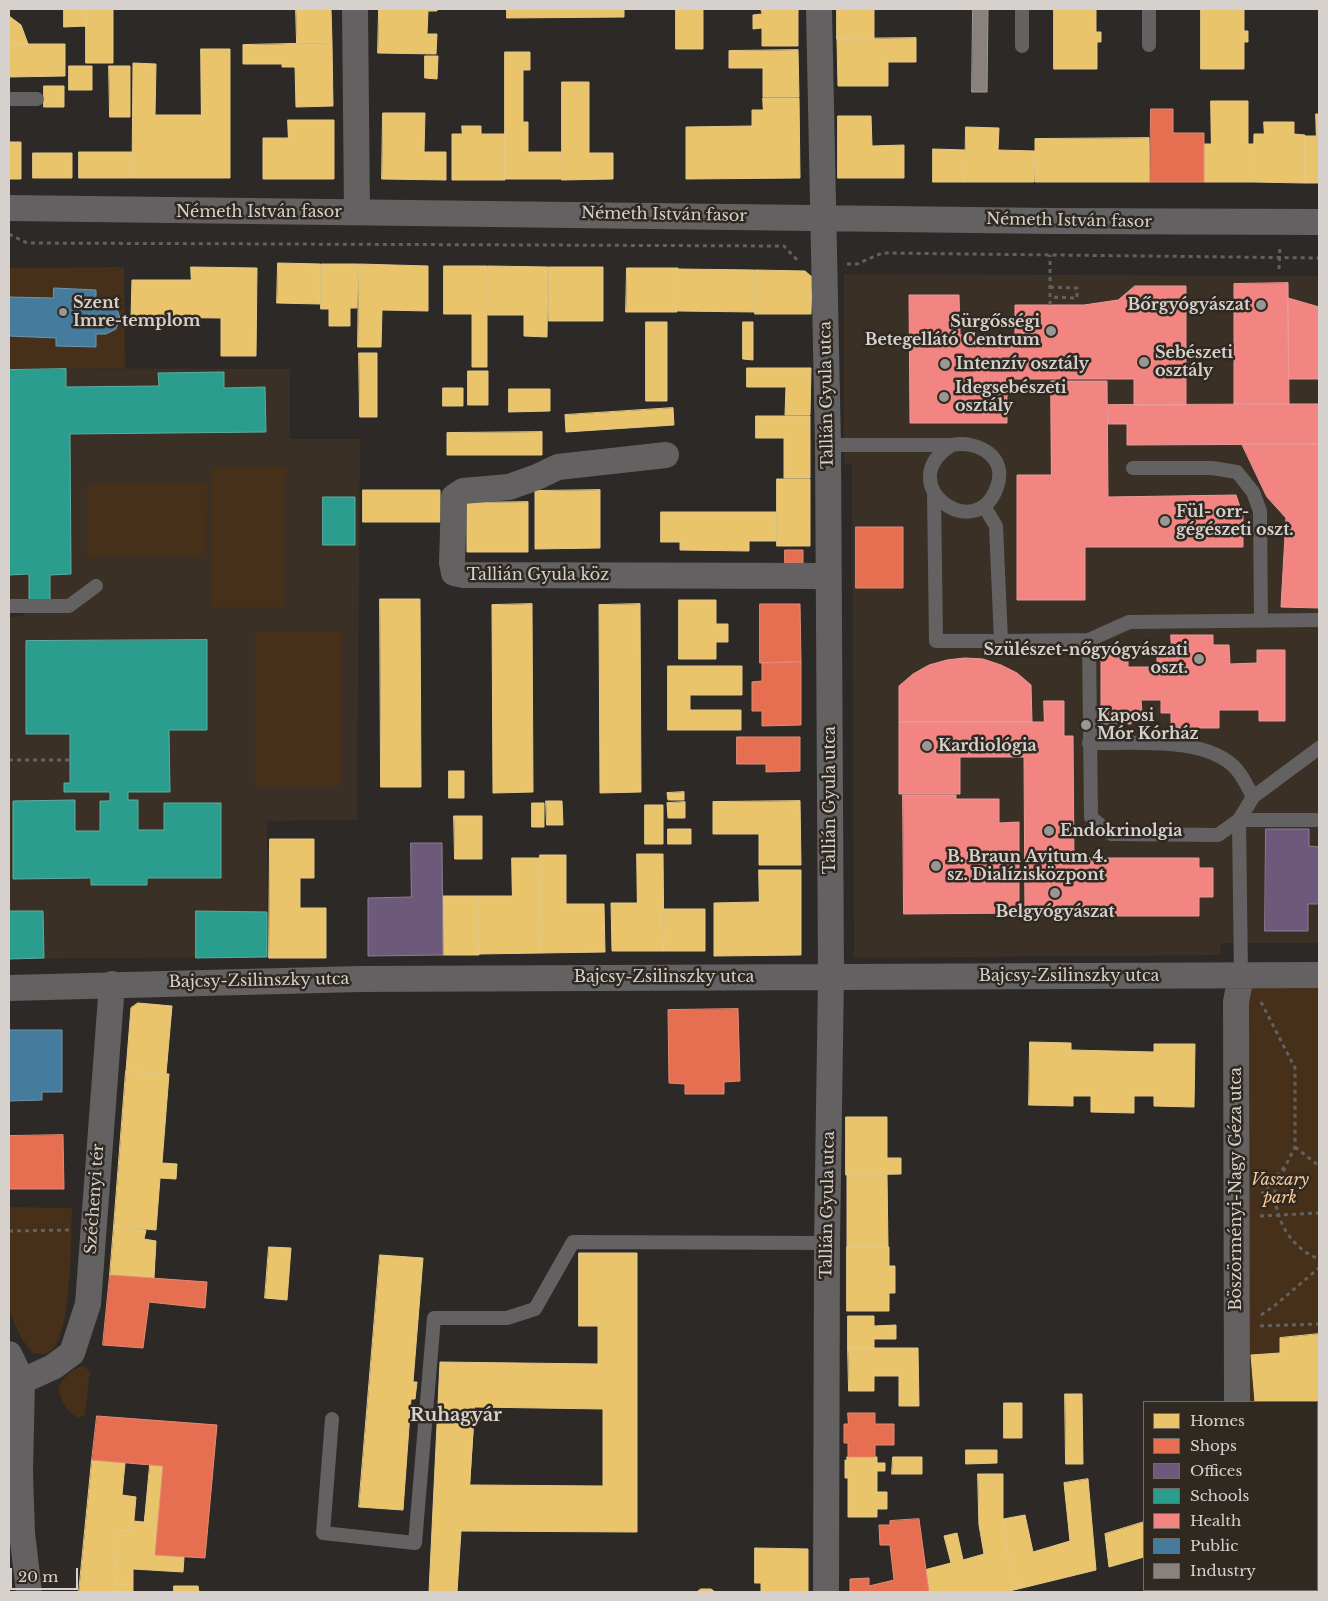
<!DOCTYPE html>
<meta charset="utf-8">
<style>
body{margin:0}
#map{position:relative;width:1328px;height:1601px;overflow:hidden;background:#2c2926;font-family:"Libre Baskerville",serif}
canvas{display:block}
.frame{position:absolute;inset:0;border:10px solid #d6d1cd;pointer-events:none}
.legend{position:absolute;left:1143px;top:1401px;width:175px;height:190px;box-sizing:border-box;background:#302922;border:1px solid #726c66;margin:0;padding:6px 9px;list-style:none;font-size:15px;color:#d6d1cd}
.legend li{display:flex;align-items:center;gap:10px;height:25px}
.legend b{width:25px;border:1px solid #726c66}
.scale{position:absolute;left:10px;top:1568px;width:68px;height:22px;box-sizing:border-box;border:2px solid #d6d1cd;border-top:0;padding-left:6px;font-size:15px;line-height:18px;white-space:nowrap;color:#d6d1cd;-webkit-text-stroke:4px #302922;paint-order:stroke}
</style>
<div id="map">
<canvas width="1328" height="1601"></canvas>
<div class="frame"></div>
<ul class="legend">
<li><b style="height:14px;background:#e9c46a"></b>Homes</li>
<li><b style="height:14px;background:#e76f51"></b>Shops</li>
<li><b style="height:14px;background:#6d597a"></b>Offices</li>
<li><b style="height:14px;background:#2a9d8f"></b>Schools</li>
<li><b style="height:14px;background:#f28482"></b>Health</li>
<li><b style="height:14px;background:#457b9d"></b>Public</li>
<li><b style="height:14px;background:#8a817c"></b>Industry</li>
</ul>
<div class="scale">20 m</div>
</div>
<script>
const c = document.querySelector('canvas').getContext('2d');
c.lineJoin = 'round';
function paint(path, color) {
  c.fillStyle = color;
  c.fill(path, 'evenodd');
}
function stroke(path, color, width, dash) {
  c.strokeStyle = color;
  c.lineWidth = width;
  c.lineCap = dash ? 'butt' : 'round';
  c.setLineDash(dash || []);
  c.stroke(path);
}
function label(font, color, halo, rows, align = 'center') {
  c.font = font + ' "Libre Baskerville",serif';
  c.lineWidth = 5;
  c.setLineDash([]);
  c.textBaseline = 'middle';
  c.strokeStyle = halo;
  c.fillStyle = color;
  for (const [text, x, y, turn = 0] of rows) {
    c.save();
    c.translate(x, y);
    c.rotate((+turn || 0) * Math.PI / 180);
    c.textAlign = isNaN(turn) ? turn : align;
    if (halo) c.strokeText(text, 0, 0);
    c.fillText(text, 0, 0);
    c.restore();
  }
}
const built = new Path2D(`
 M844 274 1319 276V943H1221L1220 955 854 958 852 464H844Z
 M9 368 290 369V439H360L357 820 267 821V957L9 959V617L24 616V600L9 601Z`);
const green = new Path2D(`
 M124 267 125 368H9V268Z
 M212 468H286L285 607H211Z
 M87 483H207L206 558 87 557Z
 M255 632H342L341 786H255Z
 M1319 975V1540L1317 1541V1402H1240L1241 976Z
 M9 1207 72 1208C71 1236 72 1334 51 1351 45 1355 39 1354 32 1353L21 1337 9 1312Z
 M84 1366 90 1372 85 1415 79 1418C65 1412 62 1401 58 1388 64 1377 71 1368 84 1366Z`);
const homes = new Path2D(`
 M64 9H86V26L64 27Z
 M86 9H113V63H86Z
 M296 9H331L332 43H297Z
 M379 9H437V11H428L427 34H437L436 54 378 53Z
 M507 9H624V17L507 18Z
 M676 9H703V49H676Z
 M761 9H798V46H762V28L753 29V15L762 14Z
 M837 9H874V39H837Z
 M1054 9H1096V32H1101V42H1097V69H1054Z
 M1201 9H1244V31H1248V42H1244V69H1201Z
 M9 16 21 25 28 44H9Z
 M916 38V62H888V86H838L837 39Z
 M332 43 333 106 296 107 295 67H282V64H243V45Z
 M9 44H65V76L9 77Z
 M201 49H230V178H132L133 63 156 64 155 115H201Z
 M798 50 799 97H763V68H729V51Z
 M505 52H530V70H523V122H528V152H561V179H505Z
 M425 56H438L437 79 425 78Z
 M69 66H92V90H69Z
 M109 66H130V117H110Z
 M562 82H589V153H613V179L562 180Z
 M44 86H64V107H44Z
 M763 98H799L800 178 686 179V127L752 126V110H763Z
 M1211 101H1248V144H1254L1253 182H1204V144H1211Z
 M383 113H425L424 152H446V180L382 179Z
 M1316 114H1319V183H1305V136H1316Z
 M838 116H871L872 146 904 145V178H838Z
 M288 120H334V179H263V138H288Z
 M1264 122H1294V134L1305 135V183L1253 182 1254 134H1264Z
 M462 126H481V134H505V180H452V134H462Z
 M966 127 999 128 998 150 1035 151 1034 182H965Z
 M1149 138 1150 182H1035V139Z
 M9 142H21V179H9Z
 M933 149 966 150 965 182H933Z
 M79 152H132V178H79Z
 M33 153H72V178H33Z
 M278 263 320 264V304L277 303Z
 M321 264H358L357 308H350V326H329V309H321Z
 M359 264 428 266V311L382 310 381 347H358Z
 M444 266H487V367H472V314H444Z
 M488 266 548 267 547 337 524 336V315H488Z
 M191 267 257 268 256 356H221V318L131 317 132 280H191Z
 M549 267H603V321H549Z
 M627 268H678L677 312H626Z
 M678 269 754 270V312L678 311Z
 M755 270 805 271 812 277 811 314H755Z
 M646 322H667V401H646Z
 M743 322H753V360L743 359Z
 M359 353H377V417H360Z
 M747 368H811L810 415H785L786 387H747Z
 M468 371H488V405H468Z
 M443 388H463V406H443Z
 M509 389H550V411L509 412Z
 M673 408 674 425 566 432 565 415Z
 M756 416H810V478H784V438H756Z
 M542 432V455H447V433Z
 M777 479H810V546H777Z
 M363 490H440V522H363Z
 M600 490V548L535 549V491Z
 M528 502V552H467V503Z
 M661 512H776V541H749V551L680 550V542H661Z
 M380 599H420L421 787H381Z
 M679 600H716V624H728V642H716V659H679Z
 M532 604 533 792 493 793 492 605Z
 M640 604 641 792 600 793 599 605Z
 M668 666H742V695H690V710H741V730H668Z
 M449 771H464V798H449Z
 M684 792V800H668L667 793Z
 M546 801H562L563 825H547Z
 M800 801 801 865H759V834H713V802Z
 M685 802V818H668L667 803Z
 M532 803H544V827H532Z
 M645 805H663V844H645Z
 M454 816H482V859H455Z
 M668 829H691V844H668Z
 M270 839H314V878H300V908H326V958H269Z
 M637 854H663L664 951H612L611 903H637Z
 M540 855H566V904H604L605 952 541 953Z
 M512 858H540L541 953 479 954 478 896H512Z
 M759 870H801V955L714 956V903L759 902Z
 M442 896H478L479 955H443Z
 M663 909H705V951H664Z
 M138 1003 172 1006 166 1074 126 1071 131 1008Z
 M1030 1042 1071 1043V1050L1154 1052V1044H1195L1194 1107 1154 1106V1096H1134V1113L1091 1112V1096H1073V1106L1029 1105Z
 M126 1071 169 1074 162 1163 177 1164 176 1179 160 1178 156 1230 114 1226Z
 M846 1117H887V1158H901V1174L846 1175Z
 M887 1174 888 1247H847V1175Z
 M114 1226 146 1230 144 1239 156 1241 154 1278 110 1275Z
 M269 1247 291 1248 287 1300 265 1298Z
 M847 1247H889V1266H895V1293H889V1311H847Z
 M579 1253H637V1532L461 1531 457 1592H429L440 1362 598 1364V1326H579ZM475 1407 603 1409V1486L470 1485Z
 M380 1255 423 1258 413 1382H417L415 1399H411L403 1510 359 1507Z
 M848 1316H874V1326L896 1325V1339H874V1348H848Z
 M1319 1334V1406H1317V1402H1255L1251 1355 1280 1353V1338Z
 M848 1348H918L919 1406H899V1376H874V1391H849Z
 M1065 1394H1082L1083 1464H1066Z
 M1004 1403H1022V1438H1004Z
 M966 1450H997V1463L966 1464Z
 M847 1457H877V1463H885V1471H877V1492H887V1509H877V1517H848V1478H845V1460H847Z
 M893 1457H922V1474H892Z
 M92 1460 125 1463 122 1495 136 1497 133 1531H118L115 1584H133V1592H79Z
 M150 1465 163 1466 155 1555 184 1557 183 1572 133 1569V1584H115L118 1531H133V1521L144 1522Z
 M978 1474H1003V1519L1008 1554 1018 1589 1005 1592H929L924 1570 951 1563 944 1536 957 1533 963 1560 984 1554 979 1525Z
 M1088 1479 1096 1570 1018 1589 1008 1554 1003 1519 1025 1515 1033 1552 1070 1541 1064 1483Z
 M1144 1522V1557L1109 1567 1105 1534Z
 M755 1548 808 1549V1592H761V1583H755Z
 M174 1586H198L199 1592H174Z
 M701 1589H711L715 1592H697Z`);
const shops = new Path2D(`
 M1151 109H1173V133H1204V182H1150Z
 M856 527H903V588H856Z
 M785 550H803V563H785Z
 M760 604H800L801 662 760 663Z
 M801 662V725L762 726V711H752V682L762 681V663Z
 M737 737H800V771L766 772V764H737Z
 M738 1009 740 1081 724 1082V1094H685V1084L669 1083 668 1010Z
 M63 1135 64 1189H9V1136Z
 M110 1275 207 1282 205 1308 149 1302 143 1348 103 1345Z
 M848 1413H875V1424H894V1445H875V1457H848V1443H844V1424H848Z
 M97 1416 217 1425 205 1558 155 1555 163 1466 92 1460Z
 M919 1519 929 1592H850V1579L869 1578V1586L894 1580 890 1545H880L879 1525H890V1521Z`);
const offices = new Path2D(`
 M1266 829H1309V846L1319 847V904H1308V931H1265Z
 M411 843H442L443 955 368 956V898L411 897Z`);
const schools = new Path2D(`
 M66 369V387L159 386 158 373 224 372V388L265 387 266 432 70 434 71 574 50 575V600H29V574L9 575V370Z
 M323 497H355V545H323Z
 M207 640V730H169L170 792H128V800H138V830H164V803H221V878H147V885H91V878L13 879V801L75 800V831H100V801H110V792H64V783H70V734H26V641Z
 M9 911H43L44 958 9 959Z
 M196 911 267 912V957L196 958Z`);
const health = new Path2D(`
 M1288 283 1289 404H1234V284Z
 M1135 286H1186V405H1134V379H1007V423H910L909 295H959L960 335H1015V305H1084L1118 300Z
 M1288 298 1319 307V379H1289Z
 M1051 381H1107L1108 497 1236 495 1243 516V547H1085V600H1017V475H1051Z
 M1289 404H1319V444L1127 445V424H1108V405Z
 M1242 444H1319V608L1281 607 1286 518 1267 497Z
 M1171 635H1213V645H1229L1230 664 1257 663V650H1285V721H1259V710H1219V728H1171V713H1161V700H1141L1142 712H1131V724H1101V654H1128V667H1157V646H1171Z
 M965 658 983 659 1001 665 1017 673 1031 685 1032 722H899V686L913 674 929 665 947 660Z
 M1044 701H1064V736H1073L1074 858H1199V868H1213V897H1199V916H1025L1024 757H960V794H899V722H1044Z
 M903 795H956V799H999V823L1019 822V913L904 914Z`);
const public = new Path2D(`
 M54 288 96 290V301H106L116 306 120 318 116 329 106 334H96V347L56 346V338L9 336V297L53 298Z
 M9 1030H62V1092H42V1100L9 1101Z`);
const industry = new Path2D(`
 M973 9H988L987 92H972Z`);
const path = new Path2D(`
 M9 234 27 243 784 246 799 262
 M847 264H857L882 253 1319 258
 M1279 269 1280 246
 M1050 287 1077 288V298L1050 297
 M1050 305V255
 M9 760H70
 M1261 1002 1295 1068V1147L1286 1165 1262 1194
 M1295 1147 1319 1166
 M1285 1168C1282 1175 1276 1183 1275 1190 1274 1220 1292 1249 1319 1259
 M1260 1216 1319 1213
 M9 1231 71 1230
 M1261 1315 1273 1307 1319 1268
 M1260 1326 1319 1324
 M1317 1508 1319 1507`);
const lane = new Path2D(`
 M1149 9V45
 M1022 46V9
 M9 99H37
 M828 445H952C978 440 1008 457 997 487 976 547 890 483 952 445
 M1133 468H1212L1237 472 1253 492 1260 511 1261 621
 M934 493 936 641H1001
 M984 506 996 526 1001 641 1089 640 1091 817 1111 834 1218 835 1239 820 1241 976
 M9 606H69L96 586
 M1089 640 1129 622 1319 620
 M1089 743C1130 744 1208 735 1237 770 1244 778 1248 788 1253 797
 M1239 820 1253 797 1319 748
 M1239 820H1319
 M332 1419 323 1533 415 1543 434 1318H507L535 1309 573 1242 827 1243`);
const street = new Path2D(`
 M355 9 357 212
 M819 9 828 445 831 976 827 1243 826 1592
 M9 208 1052 221 1319 222
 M666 455 558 467 537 477 509 487 463 491 454 497 452 563 454 573 464 575 828 576
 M9 988 360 979 1319 975
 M9 1354 22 1381 20 1472 22 1533 29 1592
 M22 1381 53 1367 72 1353 88 1304 112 984
 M1237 1402 1236 1002 1241 976
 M1317 1566H1319
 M1165 1592 1178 1590`);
const markers = [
 [1261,305,6,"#9a9693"],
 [63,312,5,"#9a9693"],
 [1051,331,6,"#9a9693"],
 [1144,362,6,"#9a9693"],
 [945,364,6,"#9a9693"],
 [944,397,6,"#9a9693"],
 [1165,521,6,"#9a9693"],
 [1199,659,6,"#9a9693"],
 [1086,725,6,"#9a9693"],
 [927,746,6,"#9a9693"],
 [1049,831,6,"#9a9693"],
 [936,866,6,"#9a9693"],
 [1055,893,6,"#9a9693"]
];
const streetNames = [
 ["Németh István fasor",259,212],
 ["Németh István fasor",664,215,1],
 ["Németh István fasor",1069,221,1],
 ["Tallián Gyula utca",827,395,-91],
 ["Tallián Gyula köz",538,575],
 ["Tallián Gyula utca",830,800,-90],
 ["Bajcsy-Zsilinszky utca",1069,976],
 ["Bajcsy-Zsilinszky utca",664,977],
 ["Bajcsy-Zsilinszky utca",259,981,-1],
 ["Böszörményi-Nagy Géza utca",1236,1189,-90],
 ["Széchenyi tér",95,1199,-86],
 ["Tallián Gyula utca",828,1205,-89]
];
const poiNames = [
 ["Szent",73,303],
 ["Imre-templom",73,321],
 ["Bőrgyógyászat",1250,305,"right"],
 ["Sürgősségi",1040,322,"right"],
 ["Betegellátó Centrum",1040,340,"right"],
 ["Sebészeti",1155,353],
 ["osztály",1155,371],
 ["Intenzív osztály",956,364],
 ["Idegsebészeti",955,388],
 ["osztály",955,406],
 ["Fül- orr-",1176,512],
 ["gégészeti oszt.",1176,530],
 ["Szülészet-nőgyógyászati",1188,650,"right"],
 ["oszt.",1188,668,"right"],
 ["Kaposi",1097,716],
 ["Mór Kórház",1097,734],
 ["Kardiológia",938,746],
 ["Endokrinolgia",1060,831],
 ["B. Braun Avitum 4.",947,857],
 ["sz. Dialízisközpont",947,875],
 ["Belgyógyászat",1055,912,"center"]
];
const parkNames = [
 ["Vaszary",1280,1180],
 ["park",1280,1198]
];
const neighbourhoodNames = [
 ["Ruhagyár",456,1416]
];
paint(built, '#3b3025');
paint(green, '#46301a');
paint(homes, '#e9c46a');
stroke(homes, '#e3c888', 1);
paint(shops, '#e76f51');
stroke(shops, '#e28c76', 1);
paint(offices, '#6d597a');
stroke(offices, '#8c7d93', 1);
paint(schools, '#2a9d8f');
stroke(schools, '#5eada2', 1);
paint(health, '#f28482');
stroke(health, '#ea9b98', 1);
paint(public, '#457b9d');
stroke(public, '#7095ab', 1);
paint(industry, '#8a817c');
stroke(industry, '#a19994', 1);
stroke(path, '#636060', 3, [4, 4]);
stroke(lane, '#636161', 14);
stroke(street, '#636161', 26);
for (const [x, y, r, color] of markers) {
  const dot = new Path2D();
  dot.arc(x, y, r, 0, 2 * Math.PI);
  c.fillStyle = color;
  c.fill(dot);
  stroke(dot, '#302922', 2);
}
label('16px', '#d6d1cd', '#302922', streetNames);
label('bold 16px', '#d6d1cd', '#302922', poiNames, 'left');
label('italic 16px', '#f9c89a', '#302922', parkNames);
label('bold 18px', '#d6d1cd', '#302922', neighbourhoodNames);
</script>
